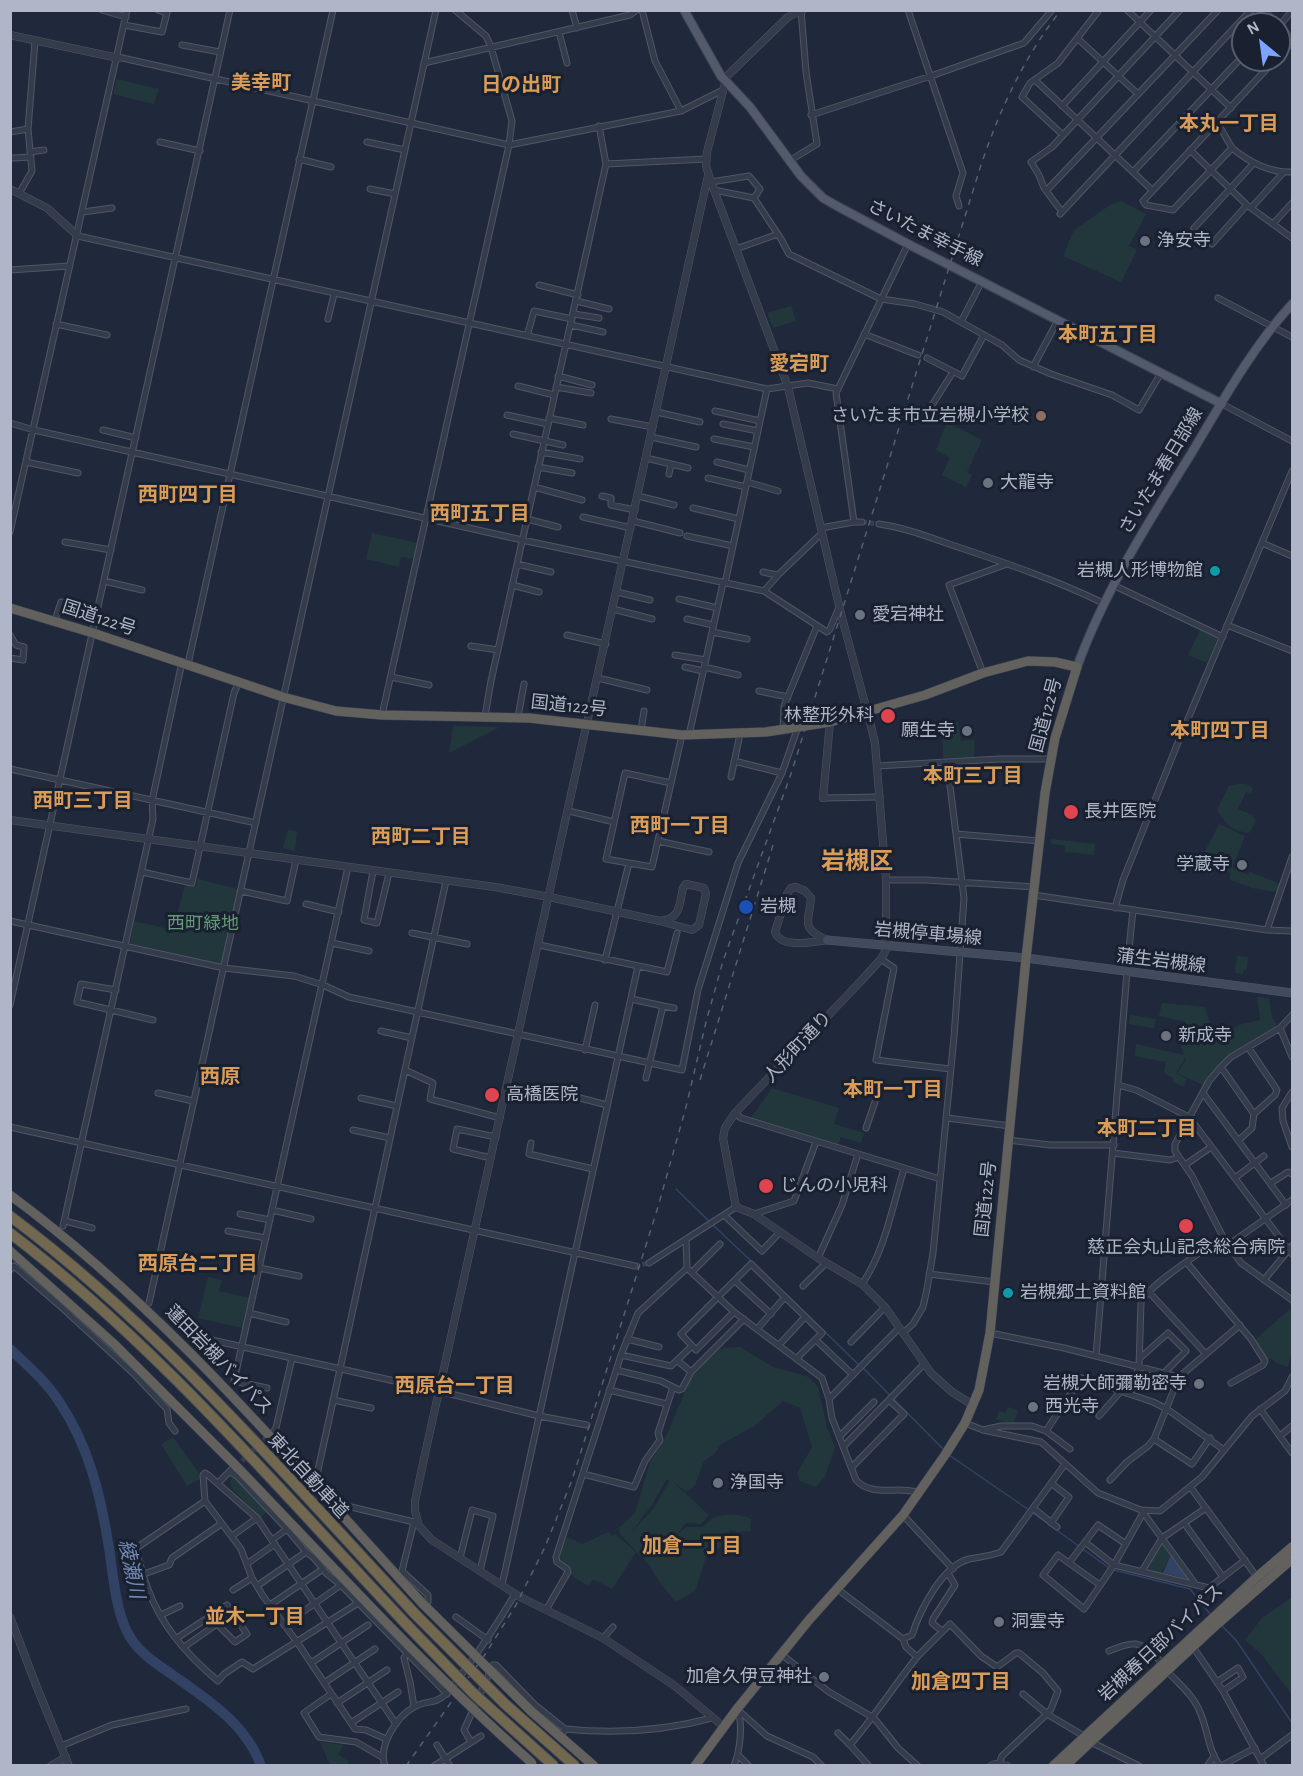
<!DOCTYPE html>
<meta charset="utf-8">
<style>
body{margin:0}
#map{position:relative;width:1303px;height:1776px;overflow:hidden;background:#20293b;font-family:"Alegreya Sans",sans-serif}
canvas{display:block}
.frame{position:absolute;inset:0;border:12px solid #afb6c7;pointer-events:none}
.north{position:absolute;left:1231px;top:12px;width:60px;height:60px;box-sizing:border-box;background:#192130;border:2px solid #555d6c;border-radius:50%;rotate:331deg;font-size:16px;font-weight:700;line-height:24px;text-align:center;color:#afb6c7}
.north::after{content:'';display:block;margin:auto;width:21px;height:27px;background:#7da3fe;clip-path:polygon(50% 0,100% 100%,50% 72%,0 100%)}
</style>
<div id="map">
<canvas width="1303" height="1776"></canvas>
<div class="frame"></div>
<div class="north">N</div>
</div>
<script>
const c = document.querySelector('canvas').getContext('2d');
c.lineJoin = 'round';
function paint(path, color) {
  c.fillStyle = color;
  c.fill(path, 'evenodd');
}
function stroke(path, color, width, dash) {
  c.strokeStyle = color;
  c.lineWidth = width;
  c.lineCap = dash ? 'butt' : 'round';
  c.setLineDash(dash || []);
  c.stroke(path);
}
function label(font, color, halo, rows, align = 'center') {
  c.font = font + ' "Alegreya Sans","Noto Sans JP",sans-serif';
  c.lineWidth = 6;
  c.setLineDash([]);
  c.textBaseline = 'middle';
  c.strokeStyle = halo;
  c.fillStyle = color;
  for (const [text, x, y, turn = 0] of rows) {
    c.save();
    c.translate(x, y);
    c.rotate((+turn || 0) * Math.PI / 180);
    c.textAlign = isNaN(turn) ? turn : align;
    if (halo) c.strokeText(text, 0, 0);
    c.fillText(text, 0, 0);
    c.restore();
  }
}
const green = new Path2D(`
 M117 79 159 89 154 104 113 94Z
 M1121 201 1146 214 1129 246 1137 250 1121 282 1063 256 1074 230 1110 205Z
 M791 306 796 321 773 328 767 313Z
 M947 422 982 440 967 472 972 475 966 487 942 475 950 458 936 450Z
 M372 533 418 543 414 559 401 557 399 567 366 559Z
 M1200 630 1218 638 1207 663 1188 655Z
 M958 722 961 741 975 739 974 757 945 758 943 757V732L947 723Z
 M453 726 500 727 449 753Z
 M1237 784H1246L1253 788 1251 793 1246 792 1238 809 1252 815 1256 821 1249 833C1232 831 1226 824 1217 810L1229 786Z
 M1219 824 1245 836 1232 868 1248 875 1250 872 1280 884 1277 892 1252 888 1229 879 1231 873 1216 867 1212 876 1196 869Z
 M288 830 297 831 295 851 283 848Z
 M1051 839 1095 844 1094 855 1065 852V846L1051 844Z
 M198 879 238 889 221 964 130 944 134 921 173 930 185 885 196 886Z
 M1237 956 1248 957 1247 969 1243 971V974L1235 973Z
 M1257 997 1269 998 1272 1017 1277 1026 1227 1055 1203 1085 1177 1073 1186 1060 1185 1058 1176 1073 1187 1079 1183 1087 1172 1081 1173 1078 1164 1073 1166 1062 1135 1056 1136 1044 1184 1055 1180 1043 1186 1022 1159 1016 1162 1003 1205 1007 1214 1037 1242 1024 1260 1020Z
 M1130 1015 1156 1019 1154 1028 1129 1024Z
 M772 1088 839 1108 834 1124 864 1133 861 1143 841 1137 837 1147 753 1120 751 1118Z
 M208 1277 222 1280 219 1291 250 1298 243 1328 198 1318Z
 M1290 1309C1295 1328 1293 1348 1288 1367L1276 1363 1271 1358 1268 1360 1255 1340Z
 M740 1347 773 1367 809 1377 818 1387 827 1427 835 1448 825 1476 816 1487 800 1481 797 1473 812 1447 800 1408 783 1401 753 1427 721 1444 715 1453 704 1461 695 1485 690 1490 685 1491 670 1479 709 1515 701 1524 686 1523 673 1538 686 1527H703C714 1512 734 1512 751 1519L750 1531 737 1532 730 1530C725 1544 719 1550 706 1557L695 1591 676 1602 660 1583 650 1566 620 1534 619 1528 635 1513 650 1462 666 1436 690 1380 705 1362 722 1348ZM666 1480H670L654 1508 629 1535 652 1505Z
 M1008 1407 1018 1411 1013 1425 996 1419 999 1411 1006 1413Z
 M173 1437 199 1473 200 1479 187 1486 161 1444Z
 M232 1476 235 1478 267 1512 261 1517 233 1490 230 1483Z
 M608 1532 613 1536 615 1534 636 1552 612 1589 593 1579 588 1586 571 1575V1569L559 1559 566 1537 583 1544Z
 M1162 1543H1164L1171 1554 1162 1573 1148 1570 1147 1567Z
 M1292 1597V1695L1262 1655 1245 1640 1262 1618Z
 M320 1742 344 1745 338 1754 349 1762 346 1765H330Z`);
const water = new Path2D(`
 M1171 1554 1188 1577 1187 1579 1163 1573Z`);
const stream = new Path2D(`
 M676 1189 710 1222
 M713 1225 751 1261
 M787 1295 859 1365
 M863 1368 944 1450
 M949 1455 1029 1510
 M1033 1513 1109 1568
 M1114 1570 1190 1589 1211 1615
 M1221 1625 1236 1640 1292 1723`);
const river = new Path2D(`
 M10 1349C28 1366 47 1382 60 1403 89 1446 101 1497 109 1548 113 1574 116 1615 130 1637 139 1652 155 1663 170 1673 205 1698 246 1723 261 1766`);
const minorTunnel = new Path2D(`
 M862 522 879 524
 M635 1266 649 1263
 M242 1461 271 1433`);
const minor = new Path2D(`
 M102 10 126 17
 M572 10 577 28
 M642 10 655 61 681 111
 M908 10 963 173 956 196 959 206
 M1127 10 1231 108
 M124 25 162 32 167 13 158 10
 M1279 26 1292 11
 M559 32 567 63
 M1077 38 1138 94
 M182 45 220 52
 M1279 56 1292 42
 M118 57 509 145 681 111 723 90
 M1275 60 1143 201 1146 205 1173 210 1232 148C1249 162 1270 173 1292 172
 M424 63 630 15 637 10
 M1035 80 1152 190
 M1062 106 1151 10
 M811 115 931 76 1024 43 1052 10
 M1217 122 1232 148
 M10 132 28 129
 M1063 135 1022 97 1030 83 1058 63 1099 10
 M160 142 200 151
 M367 142 405 150
 M1190 150 1247 205 1292 238
 M30 152 44 150
 M13 158 31 157
 M299 159 331 167
 M789 161 817 144 806 72 801 10
 M606 164 706 159
 M1133 172 1243 56
 M711 182 749 176 760 189 754 198
 M370 189 395 194
 M714 190 754 198 781 239 789 254 881 299 915 304 943 312 1002 345 1019 360 1051 374 1112 395 1139 410 1161 373
 M1047 190 1218 10
 M20 192 32 171 28 129 35 41
 M1251 208 1283 173
 M83 212 112 208
 M1062 212 1044 188 1039 175 1031 162 1052 147 1180 10
 M1060 214 1251 10
 M1273 224 1292 203
 M1194 228 1254 163
 M78 236 767 389 808 383 838 389
 M1212 244 1247 205
 M736 249 778 234
 M10 270 69 266
 M539 285 578 295
 M1218 298 1292 337
 M576 301 609 309
 M574 314 599 318
 M328 319 334 294
 M961 322 982 281
 M56 324 107 335
 M571 325 603 332
 M864 334 918 355
 M527 336 534 311 572 319
 M927 358 962 376 984 335
 M1033 367 1058 320
 M558 376 592 385
 M518 386 554 395
 M556 387 591 393
 M1222 404 1292 441
 M715 411 760 421
 M657 412 700 422
 M507 415 548 424
 M932 417 927 413 953 372
 M549 418 583 425
 M611 419 653 427
 M10 423 34 430 522 540 764 591 779 574 822 533
 M723 424 758 431
 M103 430 136 438
 M513 434 563 445
 M651 437 696 447
 M714 439 754 447
 M541 452 580 459
 M646 458 688 468
 M26 462 78 473
 M717 462 749 470
 M538 467 572 473
 M669 474 671 464
 M708 478 746 487
 M747 482 778 491
 M534 487 582 500
 M602 496 611 498V505L635 510
 M638 496 674 505
 M693 508 739 519
 M583 517 631 528
 M527 519 558 527
 M633 521 680 533
 M854 522 836 393 908 244
 M879 524C908 528 936 540 964 549 1011 565 1058 581 1103 603
 M821 528 854 522H862
 M10 532 127 10
 M687 536 733 546
 M65 542 111 550
 M1262 543 1292 556
 M517 564 551 572
 M763 572 777 575
 M104 581 142 590
 M725 583 767 389
 M512 585 539 592
 M1113 585 1223 637
 M764 591 827 632 830 629 839 607
 M617 592 650 600
 M679 599 717 608
 M613 609 652 619
 M687 619 713 625
 M55 620 61 602 72 604
 M1227 625 1292 651
 M712 632 747 639
 M10 635 16 645 24 647 23 660 10 658
 M567 635 606 644
 M471 646 498 650
 M675 655 706 660
 M188 664 333 10
 M685 667 703 671
 M704 667 738 675
 M983 673 949 585 1007 564
 M391 677 429 685
 M598 678 647 690
 M759 691 788 697
 M382 715 509 145 512 121 491 47 486 36 455 10
 M485 716 491 681 606 164 599 126
 M518 717 524 684
 M783 729 784 706 817 626
 M641 730 644 711
 M689 735 723 583
 M734 761 782 773
 M877 766 999 759H1050
 M10 769 256 823
 M731 777 740 734
 M671 783 625 773 606 859 652 867 682 735
 M823 798 880 797
 M569 811 614 822
 M956 834 1040 841
 M658 841 709 852
 M373 871 364 920 377 923 389 873
 M142 872 192 883 234 693 239 682
 M886 880H925L1035 887
 M241 891 287 901 296 860
 M1034 895 1267 930 1292 931
 M306 904 339 912
 M1115 908 1123 880 1177 745 1292 471
 M10 921 224 968 294 976 323 985 349 997 682 1070 698 990 738 863 782 773 798 727
 M1267 930 1292 857
 M412 933 467 944
 M332 943 369 951
 M539 945 667 972 677 933
 M881 959 894 968 876 1060 950 1069
 M605 960 629 863
 M116 990 81 984 77 1002 153 1020
 M631 999 663 1006 646 1078
 M10 1005 230 10
 M663 1006 674 1008
 M1292 1015 1280 1028 1231 1057 1221 1067 1209 1081 1175 1144V1151L1192 1176 1223 1237 1241 1263 1292 1300
 M1280 1028 1292 1057
 M381 1031 412 1038
 M1248 1047 1277 1090 1275 1095 1254 1114
 M585 1050 595 1005
 M1221 1067 1254 1114 1252 1128 1239 1140
 M405 1070 433 1083 430 1099 500 1118
 M1118 1085 1136 1090 1189 1117 1292 1254
 M1292 1092 1282 1108 1283 1121 1292 1147
 M158 1093 193 1101
 M561 1093 607 1105
 M1203 1093 1286 1205
 M361 1098 397 1106
 M735 1113 741 1118 940 1179
 M947 1118 1010 1126
 M10 1127 635 1266
 M866 1128 875 1102
 M353 1130 390 1138
 M1008 1140 1050 1145H1114
 M531 1143 529 1154 593 1169
 M1113 1153 1170 1160 1179 1157
 M491 1158 453 1149 457 1129 496 1137
 M1185 1165 1211 1147
 M1235 1178 1264 1156
 M1271 1183 1288 1172 1292 1174
 M272 1210 311 1219
 M240 1214 270 1220
 M754 1214 794 1201 816 1142
 M724 1215 762 1251 779 1233
 M65 1221 92 1228
 M63 1226 153 819 152 801 182 662
 M228 1231 266 1238
 M686 1240 687 1268 734 1312 822 1378 829 1399 832 1418 856 1480C872 1498 900 1485 919 1493
 M1228 1245 1292 1200
 M818 1258 842 1205 858 1154
 M649 1263 736 1207
 M1187 1263 1251 1339 1265 1361 1263 1365 1231 1383
 M259 1268 299 1276
 M10 1270 14 1266 59 1305 134 1374 167 1409 169 1423 175 1431
 M692 1272 720 1244
 M929 1274 994 1282
 M1264 1280 1292 1246
 M735 1281 771 1314
 M862 1284C885 1251 892 1207 904 1169
 M803 1286 826 1263
 M1149 1292 1206 1354
 M149 1303 436 10
 M734 1312 696 1350 681 1334 751 1264 822 1333 797 1358
 M249 1313 286 1322
 M758 1328 785 1297
 M903 1333 913 1324 923 1307 927 1289 933 1253 954 1037 964 898 947 762
 M990 1333 1064 1348 1179 1377
 M194 1336 439 1391 539 1416 587 1425
 M627 1339 659 1347
 M816 1340 853 1375
 M851 1342 885 1307
 M779 1345 805 1317
 M621 1355 671 1366 692 1346
 M1096 1356 1128 959 1133 910
 M1140 1358 1168 1333 1186 1351 1164 1373
 M616 1370 661 1381 679 1390 682 1389 691 1372 678 1361
 M691 1372 744 1319
 M267 1388 234 1381 348 867
 M609 1390 667 1404
 M1130 1393 1139 1367 1141 1302C1151 1283 1203 1251 1223 1237
 M829 1399 899 1328
 M333 1400 371 1408
 M1260 1409 1292 1453
 M1099 1416 1122 1390
 M965 1423 983 1430 1001 1426H1032L1046 1431 1070 1449
 M983 1430 1041 1442 1098 1493 1141 1510 1160 1511 1202 1477 1252 1416 1285 1391 1292 1377
 M274 1431 276 1428 292 1358
 M1046 1431 1075 1387 1079 1377 1153 1402 1167 1409 1224 1450
 M840 1436 874 1402
 M1280 1436 1292 1426
 M1154 1439 1192 1464 1210 1438
 M844 1446 924 1364
 M852 1467 904 1414 889 1400
 M230 1472 237 1476 287 1529 306 1552 314 1558 327 1574 341 1585 447 1694
 M583 1474 634 1487 645 1461 660 1440 658 1433 673 1387
 M1110 1480 1127 1462 1148 1446 1154 1439 1179 1377 1240 1325
 M218 1483 231 1470
 M1051 1483 1069 1497 1051 1523
 M315 1484 446 881
 M1191 1488 1257 1577
 M205 1501 135 1549C140 1562 143 1576 148 1589 161 1625 189 1657 218 1681L224 1674 242 1662 253 1669 355 1605
 M334 1508 347 1506 414 1522
 M1033 1508 1057 1527
 M1142 1511 1194 1582
 M903 1515 953 1569
 M1184 1523 1223 1577
 M418 1524 414 1522 402 1571 428 1595V1602
 M232 1536 257 1518
 M272 1540 287 1529
 M1085 1542 1114 1565 1209 1588 1245 1560
 M460 1558 472 1510 493 1516 480 1571
 M248 1563 275 1544
 M1069 1563 1058 1555 1043 1575 1084 1609 1114 1565 1143 1513
 M1142 1571 1162 1538 1206 1508
 M144 1574 169 1565 172 1558 221 1524
 M502 1585 638 966
 M1100 1585 1069 1563 1098 1525 1126 1544
 M257 1586 306 1552
 M836 1588 903 1639 906 1647 917 1657C894 1686 874 1717 850 1745L869 1766
 M233 1590 252 1578
 M270 1605 323 1569
 M546 1610 568 1572 567 1569 557 1562 556 1557 621 1355 638 1313 687 1268
 M161 1615 180 1606
 M456 1617 488 1640
 M284 1625 341 1585
 M942 1631 932 1623 933 1619 955 1585 948 1573
 M177 1638 227 1605 247 1634 235 1642 217 1624 184 1647
 M603 1638 613 1627
 M903 1639 912 1635C920 1610 942 1566 969 1559 980 1557 990 1556 1001 1552L1065 1464
 M1193 1647 1223 1691 1264 1766
 M1109 1651C1140 1638 1139 1643 1163 1663
 M407 1653 404 1658 410 1682 414 1707
 M781 1654 829 1692 874 1718 898 1748 918 1766
 M917 1657 950 1624 981 1656 997 1667 1016 1653H1019L1043 1673 1058 1691 1051 1709 1046 1715 1002 1756 999 1764
 M311 1663 368 1625
 M1167 1671C1179 1684 1194 1696 1200 1712 1208 1730 1208 1750 1220 1766
 M1217 1682 1238 1668 1243 1677 1223 1691
 M324 1683 375 1649
 M331 1694 304 1713 319 1737 356 1742 382 1757
 M1023 1694 1047 1714 1084 1736
 M337 1703 387 1670
 M737 1709 767 1736 813 1757 822 1766
 M351 1723 398 1692
 M565 1729C615 1734 664 1731 712 1718
 M838 1733 850 1745
 M386 1739 366 1730 355 1729 297 1642 263 1596 252 1578 241 1549 205 1501 203 1475 205 1473 208 1475 257 1518 396 1724
 M471 1742 464 1730 493 1665H496L535 1705 565 1729 560 1738
 M1091 1742 1139 1766
 M437 1745 450 1766
 M61 1746 112 1725 186 1709
 M738 1755 749 1766
 M1260 1759 1292 1735
 M385 1766C378 1746 396 1717 414 1707 425 1700 436 1705 447 1693 453 1687 459 1678 464 1671 483 1646 499 1621 515 1594
 M434 1766 481 1736
 M734 1766C740 1750 743 1726 738 1711
 M1207 1766 1213 1758
 M1221 1766 1255 1748`);
const tertiary = new Path2D(`
 M803 10 788 17 727 76 707 152 706 166 711 182 788 387 841 614 871 726 875 743 886 880V950L881 959 861 981 735 1113 725 1128 723 1138 736 1207 754 1214 818 1258 862 1284 885 1307 931 1373 952 1392 973 1405
 M1263 10 1277 24
 M1279 26 1292 40
 M10 35 118 58
 M708 176 425 1454 415 1501V1511L419 1526 432 1540 520 1597 603 1638 675 1686 724 1727
 M10 189 47 208 78 236
 M823 798 830 722
 M10 820 495 887 549 897 660 921 692 930 699 925 706 894 704 888 686 884 683 888C679 905 681 919 660 921
 M796 887 805 891 811 898C809 922 800 928 827 940 813 942 781 949 775 932L787 894 791 888Z
 M10 1617 36 1685 69 1766
 M51 1766 66 1757
 M991 1766 995 1764 1007 1766`);
const secondary = new Path2D(`
 M827 940 1026 958 1292 993`);
const primary = new Path2D(`
 M684 10 721 76 750 107 801 176 823 198 837 206 908 244 1222 404
 M1077 667C1105 590 1148 523 1191 454 1222 402 1251 349 1292 304`);
const trunk = new Path2D(`
 M10 608 93 633 283 697 336 711 382 715 529 718 682 735 766 732 830 722 925 695 983 673 1028 661 1055 662 1077 667 1055 738 1045 793 1026 958 990 1333 979 1390 965 1423 945 1455 903 1515 809 1620 737 1709 695 1766
 M10 1195C167 1311 292 1462 423 1604
 M10 1251 114 1344 240 1470
 M531 1711 594 1766
 M1053 1766 1257 1577 1292 1547
 M1065 1766 1214 1627 1292 1559`);
const motorway = new Path2D(`
 M10 1216C162 1330 287 1477 416 1615
 M10 1233C159 1346 280 1491 408 1626`);
const rail = new Path2D(`
 M700 1080 774 842
 M406 1766 486 1653 516 1605 545 1547 572 1480 658 1207 686 1107 706 1022 723 961 791 774 981 165C1000 109 1024 57 1061 10`);
const trunkBridge = new Path2D(`
 M240 1470C335 1569 429 1672 532 1763
 M423 1604 531 1711`);
const motorwayBridge = new Path2D(`
 M416 1615 505 1704 575 1766
 M408 1626 473 1693 554 1766`);
const markers = [
 [1145,241,6,"#6b7280"],
 [1041,416,6,"#8d6e63"],
 [988,483,6,"#6b7280"],
 [1215,571,6,"#0f9aa8"],
 [860,615,6,"#6b7280"],
 [888,716,8,"#e0444e"],
 [967,731,6,"#6b7280"],
 [1071,812,8,"#e0444e"],
 [1242,865,6,"#6b7280"],
 [746,907,8,"#1a4fb4"],
 [1166,1036,6,"#6b7280"],
 [492,1095,8,"#e0444e"],
 [766,1186,8,"#e0444e"],
 [1186,1226,8,"#e0444e"],
 [1008,1293,6,"#0f9aa8"],
 [1199,1384,6,"#6b7280"],
 [1033,1407,6,"#6b7280"],
 [718,1483,6,"#6b7280"],
 [999,1622,6,"#6b7280"],
 [824,1677,6,"#6b7280"]
];
const streetNames = [
 ["さいたま幸手線",925,233,27],
 ["さいたま春日部線",1161,471,-59],
 ["国道122号",99,618,18],
 ["国道122号",569,706,6],
 ["国道122号",1046,715,-75],
 ["岩槻停車場線",928,934,5],
 ["蒲生岩槻線",1161,961,7],
 ["人形町通り",798,1047,-47],
 ["国道122号",986,1199,-84],
 ["蓮田岩槻バイパス",219,1360,46],
 ["東北自動車道",308,1476,47],
 ["岩槻春日部バイパス",1161,1643,-43]
];
const poiNames = [
 ["浄安寺",1157,241],
 ["さいたま市立岩槻小学校",1029,416,"right"],
 ["大龍寺",1000,483],
 ["岩槻人形博物館",1203,571,"right"],
 ["愛宕神社",872,615],
 ["林整形外科",874,716,"right"],
 ["願生寺",955,731,"right"],
 ["長井医院",1084,812],
 ["学蔵寺",1230,865,"right"],
 ["岩槻",760,907],
 ["新成寺",1178,1036],
 ["高橋医院",506,1095],
 ["じんの小児科",780,1186],
 ["慈正会丸山記念総合病院",1186,1248,"center"],
 ["岩槻郷土資料館",1020,1293],
 ["岩槻大師彌勒密寺",1187,1384,"right"],
 ["西光寺",1045,1407],
 ["浄国寺",730,1483],
 ["洞雲寺",1011,1622],
 ["加倉久伊豆神社",812,1677,"right"]
];
const parkNames = [
 ["西町緑地",203,924]
];
const neighbourhoodNames = [
 ["美幸町",261,83],
 ["日の出町",521,85],
 ["本丸一丁目",1229,124],
 ["本町五丁目",1108,335],
 ["愛宕町",799,364],
 ["西町四丁目",188,495],
 ["西町五丁目",480,514],
 ["本町四丁目",1220,731],
 ["本町三丁目",973,776],
 ["西町三丁目",83,801],
 ["西町一丁目",680,826],
 ["西町二丁目",421,837],
 ["西原",220,1077],
 ["本町一丁目",893,1090],
 ["本町二丁目",1147,1129],
 ["西原台二丁目",198,1264],
 ["西原台一丁目",455,1386],
 ["加倉一丁目",692,1546],
 ["並木一丁目",255,1617],
 ["加倉四丁目",961,1682]
];
const waterNames = [
 ["綾瀬川",131,1569,78]
];
const districtNames = [
 ["岩槻区",857,862]
];
paint(green, '#22373c');
paint(water, '#324264');
stroke(stream, '#324264', 1.5);
stroke(river, '#324264', 10);
stroke(minorTunnel, '#353e50', 5, [5, 2.5]);
stroke(minor, '#4f5666', 7);
stroke(tertiary, '#4f5666', 8);
stroke(secondary, '#4f5666', 9);
stroke(primary, '#3d4554', 10);
stroke(trunk, '#3c4353', 10);
stroke(motorway, '#3c4353', 12);
stroke(minor, '#343b4b', 5);
stroke(tertiary, '#343b4b', 7);
stroke(secondary, '#424a5e', 8);
stroke(primary, '#525a6b', 8);
stroke(trunk, '#62615e', 9);
stroke(motorway, '#726850', 10);
stroke(rail, '#565f73', 1.5, [6, 6]);
stroke(trunkBridge, '#3c4353', 10, []);
stroke(motorwayBridge, '#3c4353', 12, []);
stroke(trunkBridge, '#62615e', 9);
stroke(motorwayBridge, '#726850', 10);
for (const [x, y, r, color] of markers) {
  const dot = new Path2D();
  dot.arc(x, y, r, 0, 2 * Math.PI);
  c.fillStyle = color;
  c.fill(dot);
  stroke(dot, '#192130', 2);
}
label('18px', '#afb6c7', '#192130', streetNames);
label('18px', '#afb6c7', '#192130', poiNames, 'left');
label('18px', '#649a76', '#192130', parkNames);
label('bold 20px', '#da9c57', '#192130', neighbourhoodNames);
label('italic 20px', '#7489b2', '#192130', waterNames);
label('bold 24px', '#da9c57', '#192130', districtNames);
</script>
